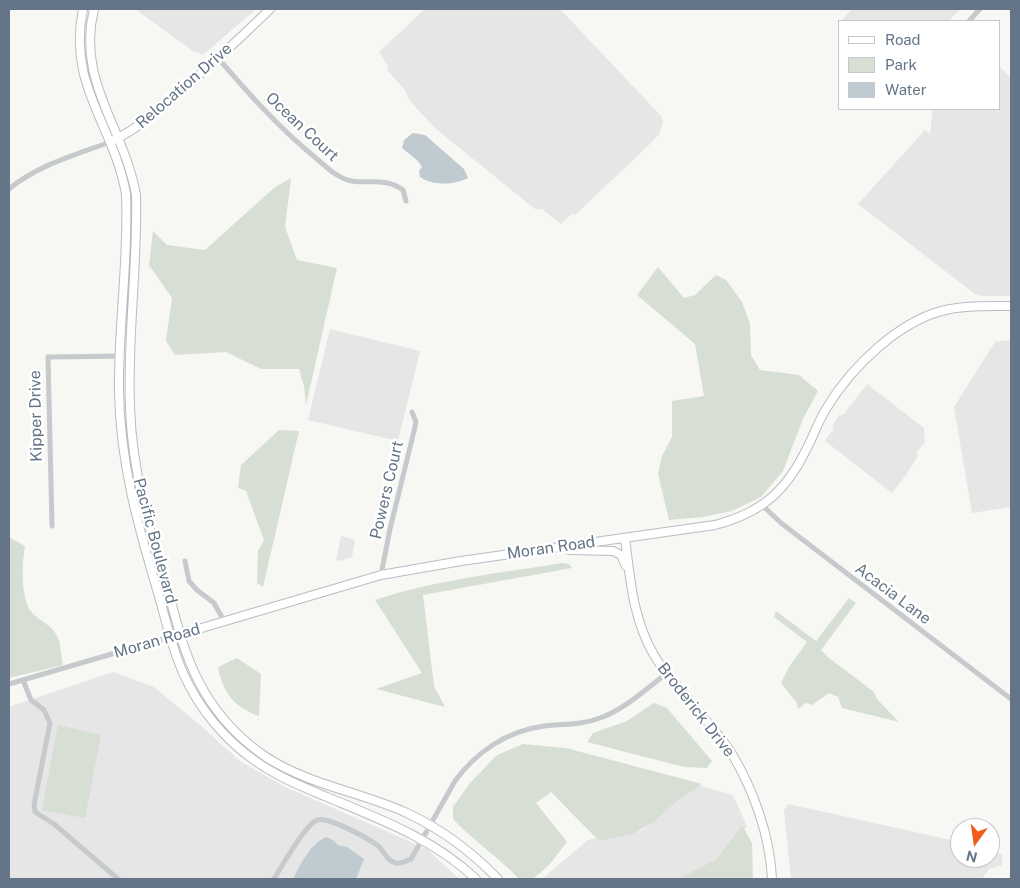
<!DOCTYPE html>
<style>
body{margin:0}
#map{position:relative;width:1020px;height:888px;overflow:hidden;background:#f7f7f4;font-family:"Public Sans",sans-serif}
canvas{display:block}
.frame{position:absolute;inset:0;border:10px solid #647587;pointer-events:none}
.legend{position:absolute;left:838px;top:20px;width:162px;height:90px;box-sizing:border-box;background:#fff;border:1px solid #c1c8cf;margin:0;padding:6px 9px;list-style:none;font-size:15px;color:#647587}
.legend li{display:flex;align-items:center;gap:10px;height:25px}
.legend b{width:25px;border:1px solid #c1c8cf}
.north{position:absolute;left:950px;top:818px;width:50px;height:50px;box-sizing:border-box;background:#fff;border:1px solid #c1c8cf;border-radius:50%;rotate:194deg;font-size:14px;font-weight:700;line-height:20px;text-align:center;color:#647587}
.north::after{content:'';display:block;margin:auto;width:18px;height:22px;background:#f05d1b;clip-path:polygon(50% 0,100% 100%,50% 72%,0 100%)}
</style>
<div id="map">
<canvas width="1020" height="888"></canvas>
<div class="frame"></div>
<ul class="legend">
<li><b style="height:6px;background:#fff"></b>Road</li>
<li><b style="height:14px;background:#d7dfd4"></b>Park</li>
<li><b style="height:14px;background:#c0cbd1"></b>Water</li>
</ul>
<div class="north">N</div>
</div>
<script>
const c = document.querySelector('canvas').getContext('2d');
c.lineJoin = 'round';
function paint(path, color) {
  c.fillStyle = color;
  c.fill(path, 'evenodd');
}
function stroke(path, color, width, dash) {
  c.strokeStyle = color;
  c.lineWidth = width;
  c.lineCap = dash ? 'butt' : 'round';
  c.setLineDash(dash || []);
  c.stroke(path);
}
function label(font, color, halo, rows, align = 'center') {
  c.font = font + ' "Public Sans",sans-serif';
  c.lineWidth = 5;
  c.setLineDash([]);
  c.textBaseline = 'middle';
  c.strokeStyle = halo;
  c.fillStyle = color;
  for (const [text, x, y, turn = 0] of rows) {
    c.save();
    c.translate(x, y);
    c.rotate((+turn || 0) * Math.PI / 180);
    c.textAlign = isNaN(turn) ? turn : align;
    if (halo) c.strokeText(text, 0, 0);
    c.fillText(text, 0, 0);
    c.restore();
  }
}
const built = new Path2D(`
 M135 9H256L203 55 193 51Z
 M425 9H560L662 117 663 123 659 134 649 145 575 215 573 213 561 224 542 209H535L436 129 410 101 405 90 387 70 388 66 379 52Z
 M852 9H960L949 21H841Z
 M999 66 1011 78V296H982L975 294 858 204 925 130 930 134 933 109H999Z
 M330 329 420 351 398 441 308 420Z
 M1011 340V507L972 513 954 407 995 342Z
 M867 384 924 428 925 442 916 453 918 456 906 475 892 493 825 441 834 428 832 427 839 415H843Z
 M341 536 355 540 352 557 339 561 336 560Z
 M113 672 154 687 201 726 240 761 285 787 427 849 459 879H9V707Z
 M696 785 733 795 747 826 722 860 692 879H542L588 840 642 830Z
 M788 804 960 842V858H990V851L1002 854V865L989 869 985 874 983 879H791L784 811Z`);
const green = new Path2D(`
 M291 178 285 227 297 260 337 268 306 405 304 386 299 369H261L226 352 175 355 166 341 172 298 149 265 153 231 167 245 205 250 275 187Z
 M658 267 684 298 695 295 716 275 726 280 742 302 750 324 751 355 760 370 799 375 818 391 803 419 783 471 761 497 732 511 703 517 669 520 658 474 662 456 672 437V401L704 396 695 344 637 295Z
 M279 430 299 431 263 587 257 583 258 551 264 540 246 491 238 488 241 465Z
 M9 537 25 546C22 562 20 601 33 614 40 621 51 625 56 634 61 642 61 655 63 665L9 678Z
 M562 563 569 564 572 568 423 595 434 686 445 707 376 689 422 673 375 600C435 580 500 573 562 563Z
 M849 598 856 603 821 650 829 658 874 692 877 699 899 722 842 708 838 697 829 693 812 705 806 703 798 709 797 703 781 683 789 667 807 642 774 617 776 611 816 641Z
 M237 658 261 674 259 716C234 707 223 693 218 667Z
 M654 703 667 708 712 761 707 768 684 767 587 742 593 733 627 721Z
 M58 725 101 735 85 818 42 810Z
 M523 744 566 748 702 784 676 802 652 823 632 834 599 841 551 792 536 803 567 842 549 865 533 879H519C499 857 473 841 453 819V807L470 783 497 755Z
 M742 825 752 843 753 879H678L717 859Z`);
const water = new Path2D(`
 M413 133 425 135 464 169 468 178C455 185 433 186 420 177L419 171 422 167 418 161 402 148 404 140Z
 M326 837 333 840 338 845 347 847 364 859 356 879H293C301 864 309 845 326 837Z`);
const street = new Path2D(`
 M969 21 980 9
 M218 58C249 94 280 129 317 159 323 164 330 171 337 175 360 190 379 173 403 190L406 201
 M9 189C38 165 75 155 110 142
 M762 505 781 523 1011 699
 M52 526 48 357 130 356
 M185 561 189 581 197 590 214 603 224 621
 M381 575 390 529 414 431 416 422 412 412
 M23 680 31 700 44 710 50 723 34 805 35 812 54 824 118 879
 M9 684 170 637
 M274 879C282 866 305 825 317 820 328 816 367 838 377 845 384 850 386 861 396 863 402 864 406 861 411 859L455 781C476 752 507 731 544 726 563 724 582 725 600 718 625 709 646 689 667 673`);
const secondary = new Path2D(`
 M83 9C67 86 114 125 126 194 129 260 118 326 119 391 120 462 138 526 158 593 166 620 172 649 184 675 199 708 224 739 254 760 276 776 301 786 327 797 380 819 434 839 476 879
 M94 9C76 81 124 127 136 195 138 266 127 337 130 407 132 472 150 533 169 594 178 627 186 661 204 691 219 717 241 740 266 757 309 785 361 792 407 813 441 829 472 852 498 879
 M114 140C144 125 163 106 188 85 216 60 244 35 270 9
 M625 538C630 578 633 620 654 655 663 672 678 685 689 700 703 718 720 735 732 754 754 791 770 836 772 879
 M570 550 613 551 621 555 626 566
 M178 635 381 575 461 561 715 525C760 513 785 493 806 450 813 437 818 422 826 409 851 367 901 318 950 309 970 305 991 306 1011 306`);
const streetNames = [
 ["Relocation Drive",184,86,-41],
 ["Ocean Court",302,127,43],
 ["Kipper Drive",36,416,-91],
 ["Powers Court",387,490,-77],
 ["Pacific Boulevard",155,541,75],
 ["Moran Road",551,548,-8],
 ["Acacia Lane",893,594,37],
 ["Moran Road",157,641,-16],
 ["Broderick Drive",696,710,52]
];
paint(built, '#e5e6e5');
paint(green, '#d7dfd4');
paint(water, '#c0cbd1');
stroke(secondary, '#b8bdc2', 10);
stroke(street, '#c6cacd', 5);
stroke(secondary, '#fff', 8);
label('16px', '#647587', '#fff', streetNames);
</script>
